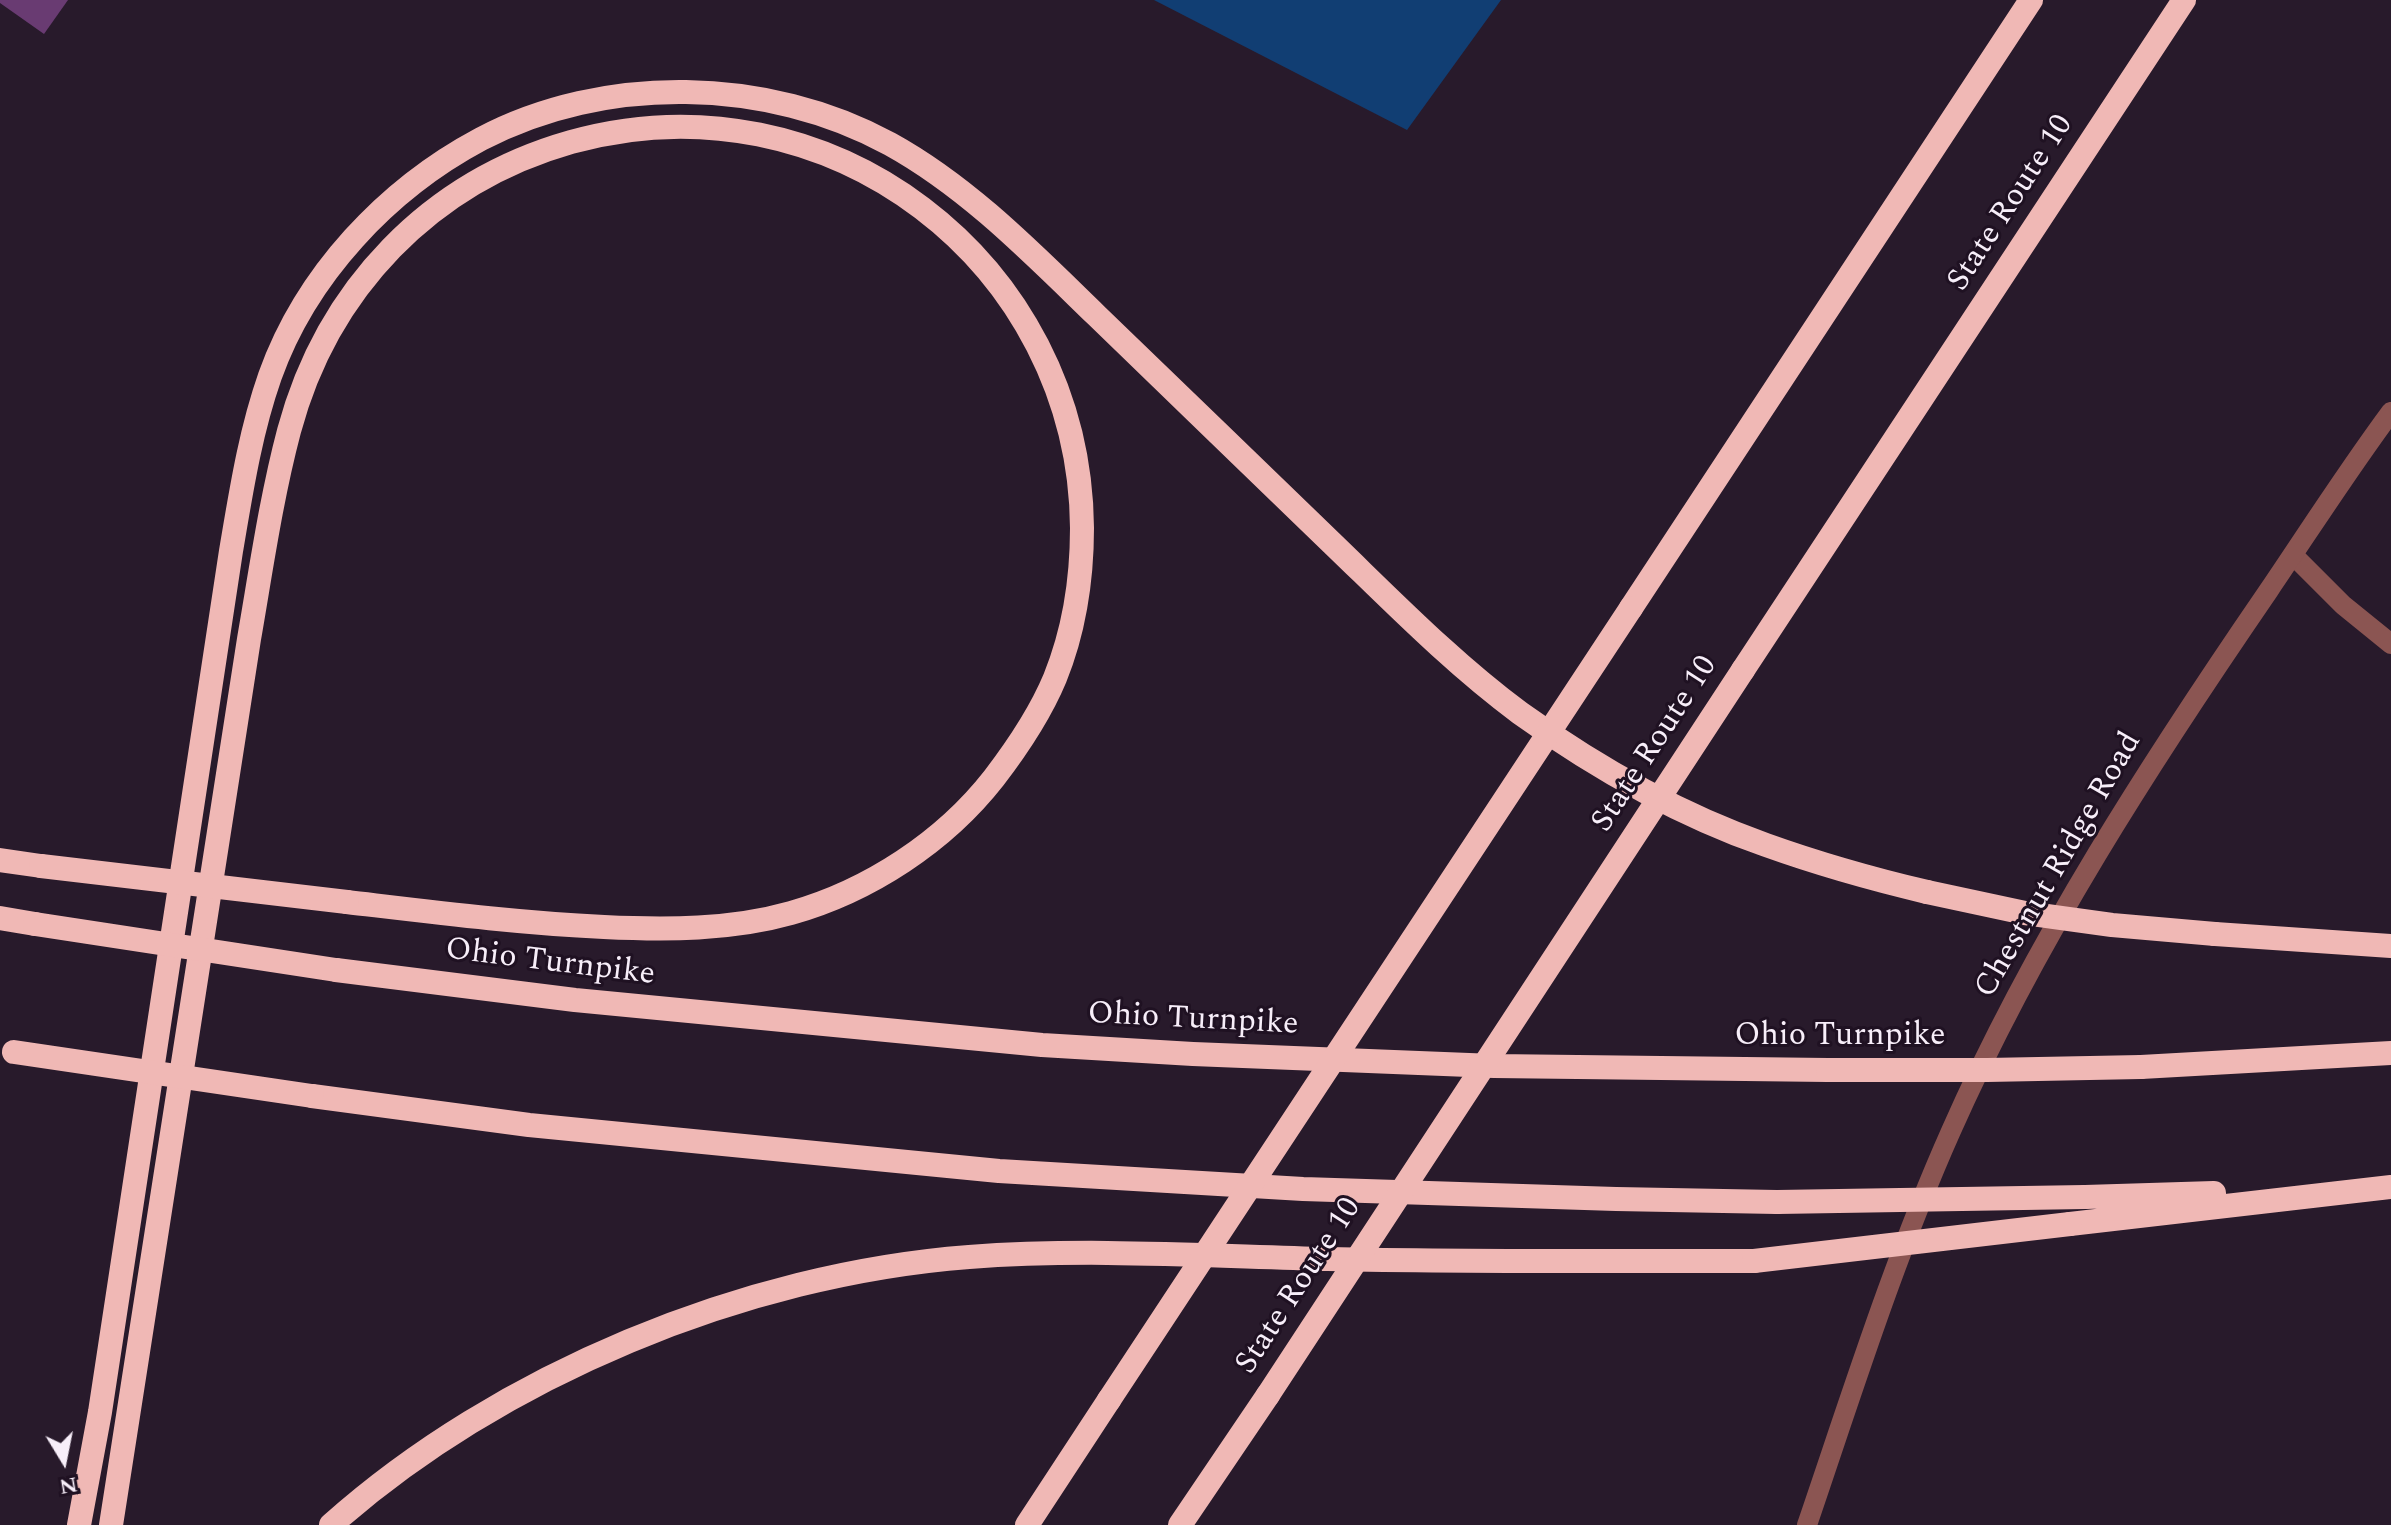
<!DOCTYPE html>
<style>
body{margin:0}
#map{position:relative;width:2391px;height:1525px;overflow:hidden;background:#281a2b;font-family:Spectral,serif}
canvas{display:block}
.north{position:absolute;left:24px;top:1421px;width:80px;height:80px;-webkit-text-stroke:6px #1f1122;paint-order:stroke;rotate:170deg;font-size:22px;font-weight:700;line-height:32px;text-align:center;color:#f7eef9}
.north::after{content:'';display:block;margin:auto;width:28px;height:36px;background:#f7eef9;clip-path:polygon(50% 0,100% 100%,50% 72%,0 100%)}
</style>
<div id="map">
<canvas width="2391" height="1525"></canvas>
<div class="north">N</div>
</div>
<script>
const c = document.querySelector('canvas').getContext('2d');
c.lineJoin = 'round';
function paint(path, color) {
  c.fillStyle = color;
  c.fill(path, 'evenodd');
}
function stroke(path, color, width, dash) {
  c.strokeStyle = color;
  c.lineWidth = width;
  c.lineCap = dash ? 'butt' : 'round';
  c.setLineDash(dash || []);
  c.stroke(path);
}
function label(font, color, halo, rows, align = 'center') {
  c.font = font + ' Spectral,serif';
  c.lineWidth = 6;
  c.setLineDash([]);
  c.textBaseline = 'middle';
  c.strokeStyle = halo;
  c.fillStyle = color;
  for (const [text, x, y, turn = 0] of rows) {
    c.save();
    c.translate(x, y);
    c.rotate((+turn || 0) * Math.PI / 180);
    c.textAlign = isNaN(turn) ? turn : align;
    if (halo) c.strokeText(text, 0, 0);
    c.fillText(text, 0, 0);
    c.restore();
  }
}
const water = new Path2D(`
 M1154 0H1501L1407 130Z`);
const building = new Path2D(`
 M0 0H68L44 34 0 3Z`);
const service = new Path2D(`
 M2293 555 2343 605 2391 644`);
const tertiary = new Path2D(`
 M1807 1525C1852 1393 1894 1259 1951 1131 2035 941 2151 762 2269 590 2309 531 2348 470 2391 412`);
const motorway = new Path2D(`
 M1631 608 2031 0
 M1743 670 2184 0
 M0 860 41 866
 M0 918 35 924
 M2215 934 2391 946
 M336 970 575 1000 1042 1045 1193 1054 1494 1066 1828 1070
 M2141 1067 2391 1053
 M312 1096 529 1125 999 1171 1303 1189 1616 1199 1777 1202
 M2085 1197 2214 1193
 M2070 1224 2391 1187
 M79 1525 100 1412 231 551C241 492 250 433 270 376 306 275 387 189 481 139 604 74 768 77 890 144 968 187 1032 253 1096 315 1176 393 1257 470 1337 548 1396 605 1455 665 1520 713 1594 766 1680 815 1766 845 1819 864 1872 879 1927 892
 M111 1525 249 639C261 570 271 499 289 431 327 289 430 182 571 142 828 70 1080 262 1082 528 1082 578 1074 631 1055 678 1040 714 1017 748 994 778 944 842 869 891 791 913 731 930 666 930 604 927 518 923 432 912 347 902
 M331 1525C499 1375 745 1274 969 1257 1088 1248 1208 1256 1328 1259 1470 1262 1612 1261 1754 1261
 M1027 1525 1109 1400
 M1180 1525 1268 1395`);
const motorwayBridge = new Path2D(`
 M41 866 347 902
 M1927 892 2025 913 2112 925 2215 934
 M35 924 336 970
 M14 1052 312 1096
 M1828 1070H1987L2141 1067
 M1777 1202 2085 1197
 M1754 1261 2070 1224
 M1268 1395 1743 670
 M1109 1400 1631 608`);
const streetNames = [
 ["State Route 10",2012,204,-57],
 ["State Route 10",1656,745,-57],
 ["Chestnut Ridge Road",2060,866,-60],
 ["Ohio Turnpike",550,964,7],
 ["Ohio Turnpike",1193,1021,3],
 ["Ohio Turnpike",1840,1038],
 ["State Route 10",1300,1287,-57]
];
paint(water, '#113e73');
paint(building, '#693b72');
stroke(service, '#8b5552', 20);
stroke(tertiary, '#8b5552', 20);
stroke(motorway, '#f0b8b5', 24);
stroke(motorwayBridge, '#f0b8b5', 24);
label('32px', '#f7eef9', '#1f1122', streetNames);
</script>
